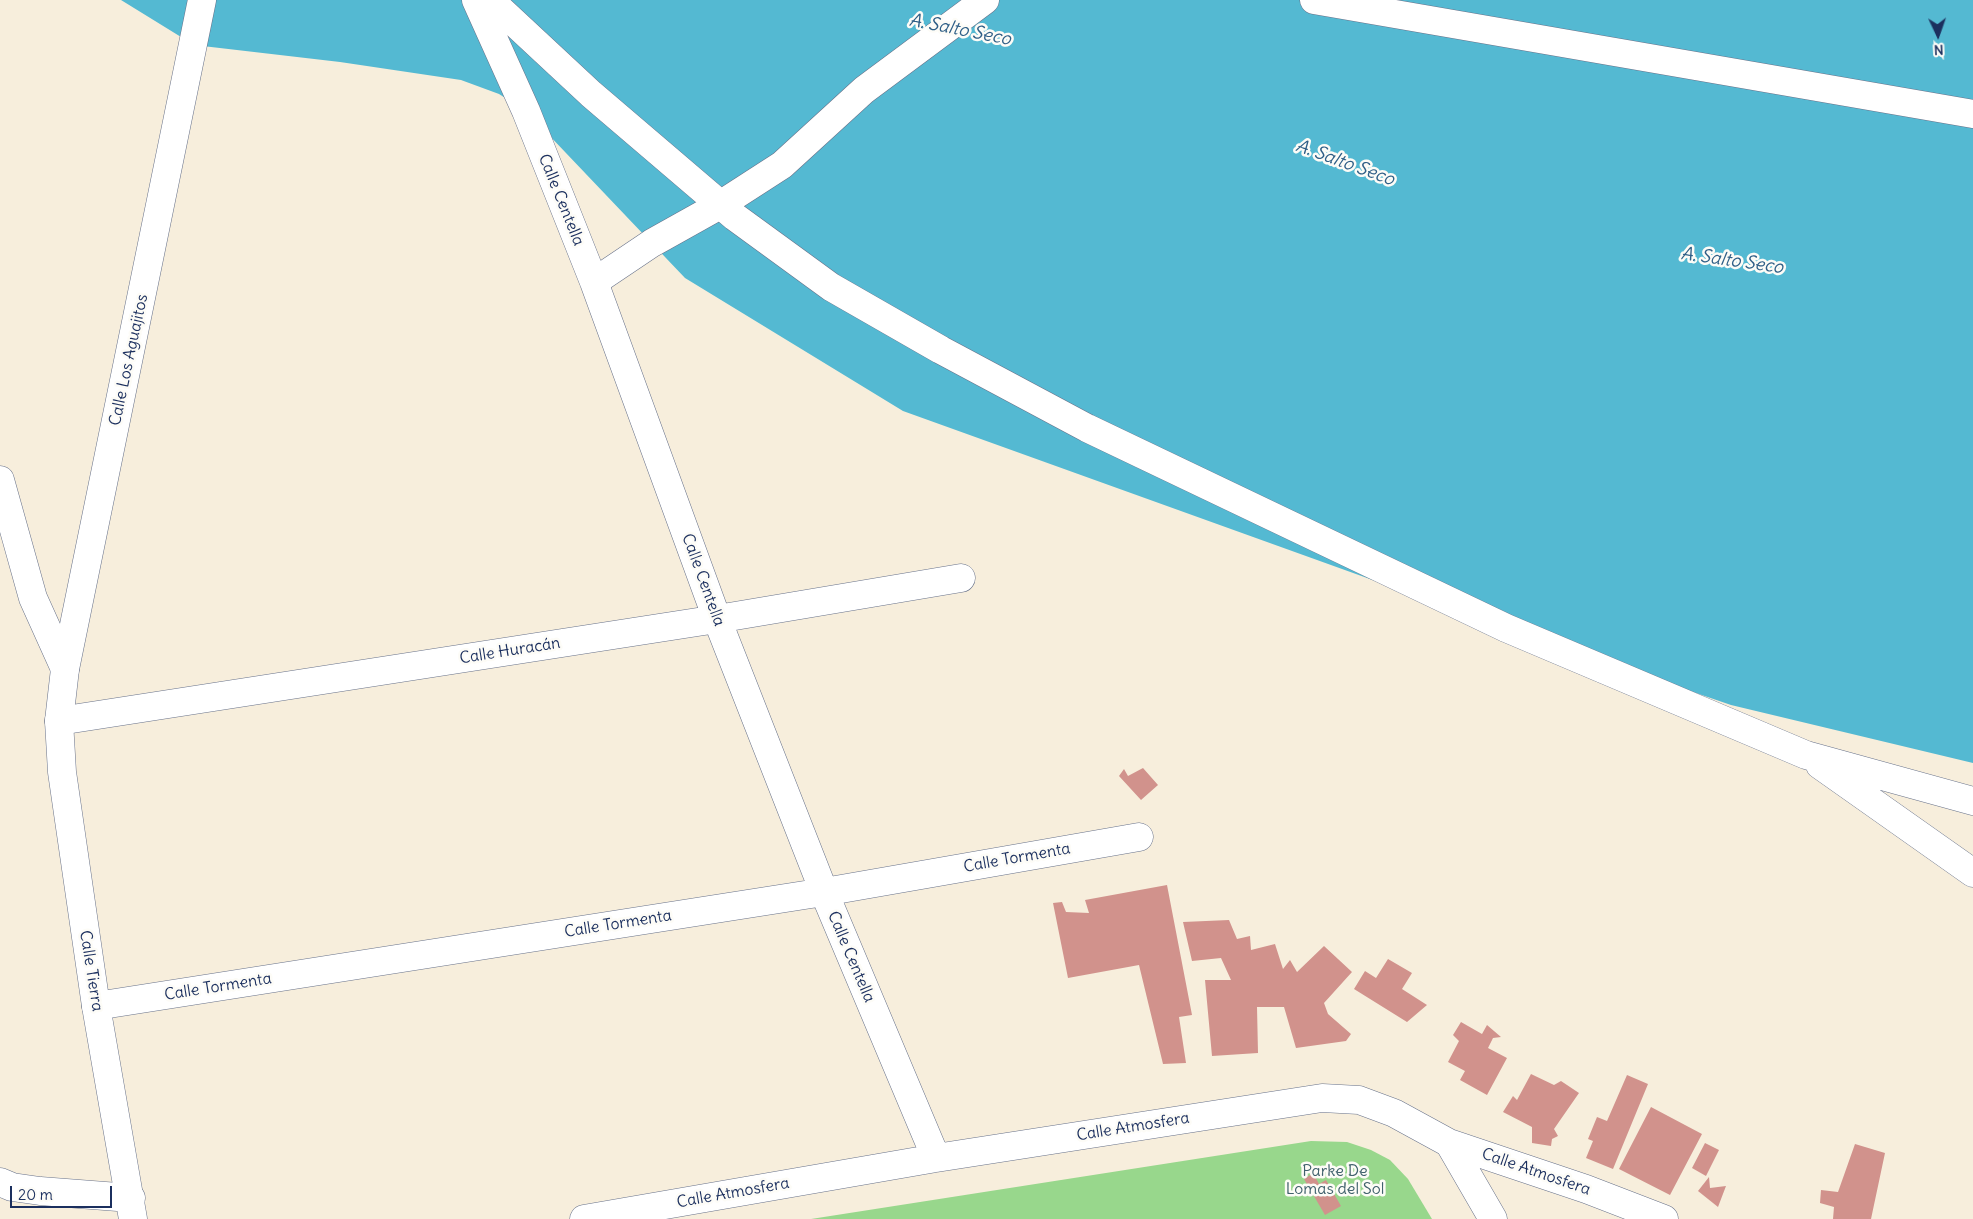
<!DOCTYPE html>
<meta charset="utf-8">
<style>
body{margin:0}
#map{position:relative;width:1973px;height:1219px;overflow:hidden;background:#f7eedc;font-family:Delius,sans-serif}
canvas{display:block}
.north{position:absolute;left:1913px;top:10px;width:50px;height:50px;-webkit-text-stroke:4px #fdfcf7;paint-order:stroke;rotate:177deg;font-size:14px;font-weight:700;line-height:20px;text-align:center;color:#1b2f5e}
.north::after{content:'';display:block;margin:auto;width:18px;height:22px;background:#1b2f5e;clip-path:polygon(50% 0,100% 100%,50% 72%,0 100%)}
.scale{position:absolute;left:10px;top:1186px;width:102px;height:22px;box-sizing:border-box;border:2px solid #1b2f5e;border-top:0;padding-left:6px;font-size:15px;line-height:18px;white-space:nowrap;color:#1b2f5e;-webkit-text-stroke:4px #fdfcf7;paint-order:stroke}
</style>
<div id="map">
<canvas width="1973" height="1219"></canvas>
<div class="north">N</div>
<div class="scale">20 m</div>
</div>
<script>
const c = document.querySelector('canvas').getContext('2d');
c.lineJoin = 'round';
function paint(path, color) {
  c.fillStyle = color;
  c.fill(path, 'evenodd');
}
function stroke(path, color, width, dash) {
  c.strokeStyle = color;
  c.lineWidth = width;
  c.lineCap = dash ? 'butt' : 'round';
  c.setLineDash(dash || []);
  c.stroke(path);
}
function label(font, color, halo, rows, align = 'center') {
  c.font = font + ' Delius,sans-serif';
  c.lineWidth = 5;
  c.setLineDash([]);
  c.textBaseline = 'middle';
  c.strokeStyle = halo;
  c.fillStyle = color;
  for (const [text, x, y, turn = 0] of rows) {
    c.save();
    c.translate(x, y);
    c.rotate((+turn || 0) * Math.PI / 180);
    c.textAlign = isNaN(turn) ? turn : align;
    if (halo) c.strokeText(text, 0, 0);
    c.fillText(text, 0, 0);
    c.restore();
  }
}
const green = new Path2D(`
 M1311 1141 1347 1142 1371 1150 1390 1160 1408 1179 1432 1219H811Z`);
const water = new Path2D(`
 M121 0H1973V763L1731 705 1506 628 903 411 685 278 526 111 499 94 461 80 340 62 194 45Z`);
const building = new Path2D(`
 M1143 768 1158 785 1141 800 1119 776 1124 769 1128 776Z
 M1167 885 1192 1015 1179 1017 1186 1063 1163 1064 1139 965 1068 978 1053 903 1062 902 1066 912 1089 913 1085 900Z
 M1229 920 1237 939 1250 936 1251 950 1275 944 1283 969 1290 960 1297 972 1324 946 1352 972 1324 1003 1328 1014 1351 1034 1346 1041 1296 1048 1284 1007H1257L1258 1053 1212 1056 1205 980H1231L1221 958 1192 961 1183 922Z
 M1388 959 1412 973 1402 989 1427 1005 1407 1022 1354 989 1365 971 1376 978Z
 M1461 1022 1482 1034 1487 1025 1501 1037 1493 1038 1488 1048 1507 1058 1487 1095 1460 1080 1465 1071 1448 1062 1459 1041 1453 1035Z
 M1531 1074 1554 1085 1561 1081 1579 1093 1554 1129 1558 1136 1552 1139 1551 1146 1532 1143V1127L1503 1112 1513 1096 1517 1100Z
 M1627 1075 1648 1084 1613 1169 1586 1158 1593 1141 1588 1139 1597 1117 1607 1121Z
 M1651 1107 1702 1134 1670 1195 1619 1169Z
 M1705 1143 1719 1150 1706 1176 1692 1168Z
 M1855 1144 1885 1153 1871 1219H1833L1834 1207 1820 1203 1821 1190 1838 1192Z
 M1313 1173 1319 1184 1326 1180 1341 1206 1325 1215 1304 1179Z
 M1709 1177 1710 1188 1726 1186 1718 1207 1698 1191Z`);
const street = new Path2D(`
 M476 0 526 111 594 282 717 619 824 892 936 1158
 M490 0 591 94 735 217 831 287 941 350 1087 428 1506 628 1806 755 1973 801
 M1314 0 1973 114
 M594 282 652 243 720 205 782 165 864 90 985 0
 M0 480 33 598 65 669
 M59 721 717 619 961 578
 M1820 765 1973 873
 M96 1006 824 892 1139 837
 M1449 1143 1493 1219
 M0 1182 12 1187 40 1191 131 1198
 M584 1219 936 1158 1322 1098 1359 1100 1394 1113 1449 1143 1586 1189 1664 1219`);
const secondary = new Path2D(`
 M133 1219 96 1006 62 772 59 721 65 669 202 0`);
const streetNames = [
 ["Calle Centella",561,200,68],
 ["Calle Los Aguajitos",129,360,-78],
 ["Calle Centella",703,580,70],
 ["Calle Huracán",510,651,-9],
 ["Calle Tormenta",1017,858,-10],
 ["Calle Tormenta",618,924,-9],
 ["Calle Centella",851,957,67],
 ["Calle Tierra",91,971,81],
 ["Calle Tormenta",218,987,-9],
 ["Calle Atmosfera",1133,1127,-9],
 ["Calle Atmosfera",1536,1172,19],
 ["Calle Atmosfera",733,1193,-10]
];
const parkNames = [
 ["Parke De",1335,1171],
 ["Lomas del Sol",1335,1189]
];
const waterNames = [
 ["A. Salto Seco",960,30,11],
 ["A. Salto Seco",1345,163,20],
 ["A. Salto Seco",1732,261,8]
];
paint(green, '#98d78c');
paint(water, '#54b9d2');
paint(building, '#d1928c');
stroke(street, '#68728a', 29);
stroke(secondary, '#68728a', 29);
stroke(street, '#fff', 28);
stroke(secondary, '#fff', 28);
label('16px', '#1b2f5e', '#fdfcf7', streetNames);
label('16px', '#40616c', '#fdfcf7', parkNames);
label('italic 18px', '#2f5f87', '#fdfcf7', waterNames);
</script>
